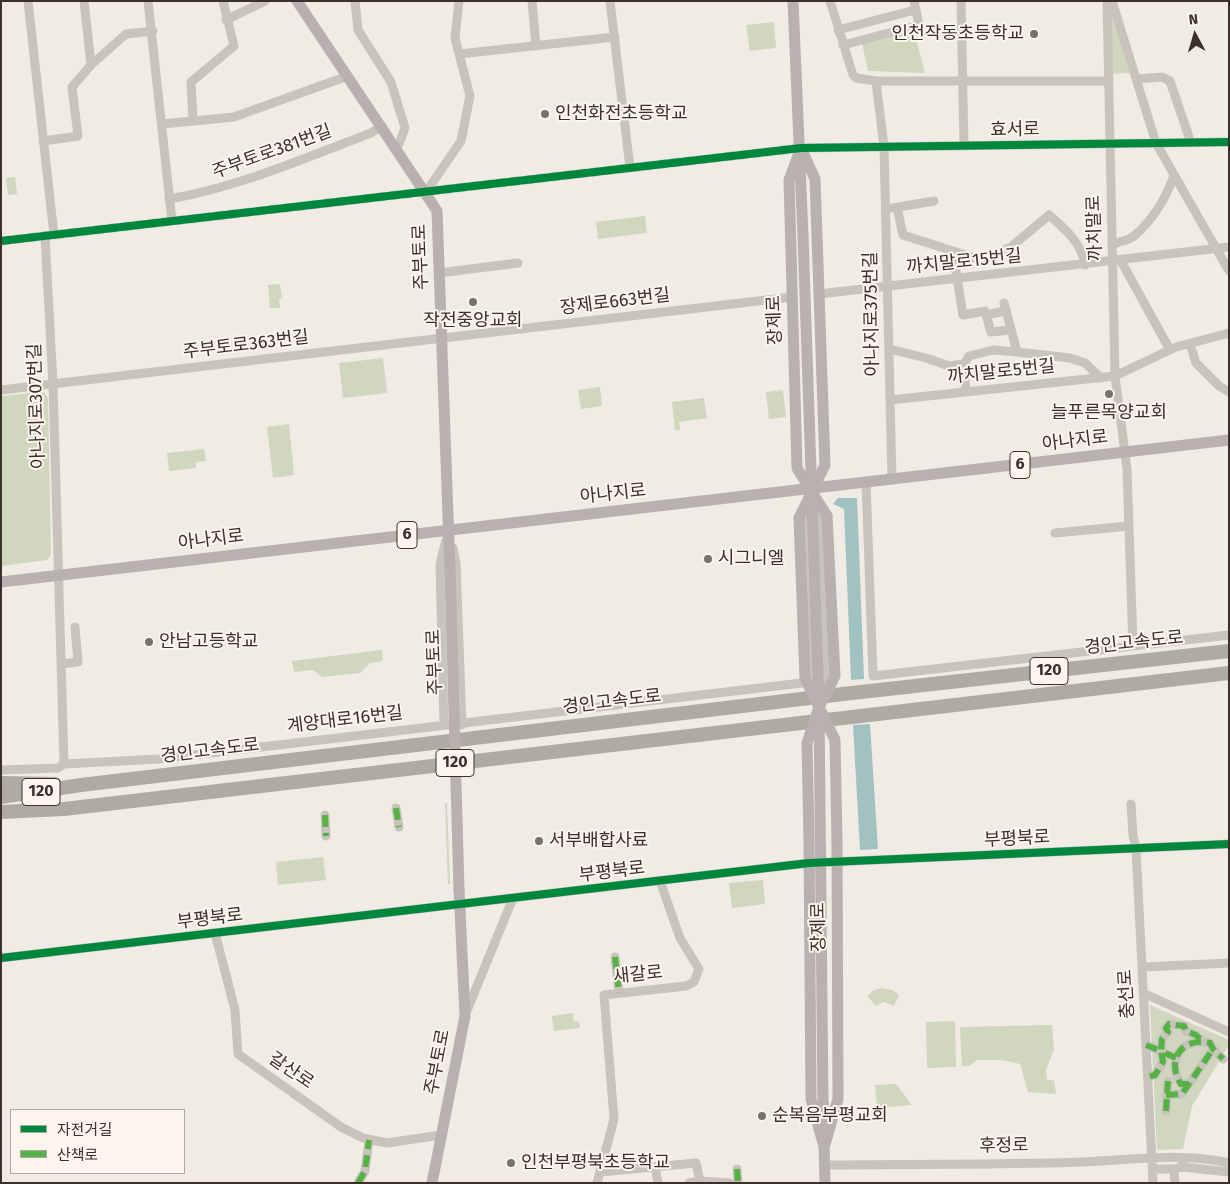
<!DOCTYPE html>
<meta charset="utf-8">
<style>
body{margin:0}
#map{position:relative;width:1230px;height:1184px;overflow:hidden;background:#f0ebe5;font-family:"Fira Sans","Noto Sans KR",sans-serif}
canvas{display:block}
.frame{position:absolute;inset:0;border:2px solid #3b302b;pointer-events:none}
.legend{position:absolute;left:10px;top:1109px;width:175px;height:65px;box-sizing:border-box;background:#fbf5ee;border:1px solid #aea6a0;margin:0;padding:6px 9px;list-style:none;font-size:15px;color:#3b302b}
.legend li{display:flex;align-items:center;gap:10px;height:25px}
.legend b{width:25px;border:1px solid #aea6a0}
.north{position:absolute;left:1170px;top:10px;width:50px;height:50px;-webkit-text-stroke:4px #fbf5ee;paint-order:stroke;rotate:354deg;font-size:14px;font-weight:700;line-height:20px;text-align:center;color:#3b302b}
.north::after{content:'';display:block;margin:auto;width:18px;height:22px;background:#3b302b;clip-path:polygon(50% 0,100% 100%,50% 72%,0 100%)}
</style>
<div id="map">
<canvas width="1230" height="1184"></canvas>
<div class="frame"></div>
<ul class="legend">
<li><b style="height:6px;background:#00873e"></b>자전거길</li>
<li><b style="height:6px;background:#57b246"></b>산책로</li>
</ul>
<div class="north">N</div>
</div>
<script>
const c = document.querySelector('canvas').getContext('2d');
c.lineJoin = 'round';
function paint(path, color) {
  c.fillStyle = color;
  c.fill(path, 'evenodd');
}
function stroke(path, color, width, dash) {
  c.strokeStyle = color;
  c.lineWidth = width;
  c.lineCap = dash ? 'butt' : 'round';
  c.setLineDash(dash || []);
  c.stroke(path);
}
function label(font, color, halo, rows, align = 'center') {
  c.font = font + ' "Fira Sans","Noto Sans KR",sans-serif';
  c.lineWidth = 4;
  c.setLineDash([]);
  c.textBaseline = 'middle';
  c.strokeStyle = halo;
  c.fillStyle = color;
  for (const [text, x, y, turn = 0] of rows) {
    c.save();
    c.translate(x, y);
    c.rotate((+turn || 0) * Math.PI / 180);
    c.textAlign = isNaN(turn) ? turn : align;
    if (halo) c.strokeText(text, 0, 0);
    c.fillText(text, 0, 0);
    c.restore();
  }
}
const green = new Path2D(`
 M1111 11 1131 73 1111 74Z
 M774 22 776 48 750 51 746 25Z
 M913 28 925 73 868 71 862 43Z
 M15 177 17 194 8 195 6 178Z
 M645 216 647 233 598 239 596 222Z
 M280 284 282 299H279L280 308H270L268 285Z
 M383 358 387 393 343 398 339 363Z
 M600 387 602 406 581 409 578 390Z
 M783 390 786 417 769 419 766 392Z
 M44 392 48 399 51 555 47 560 1 566V396Z
 M704 398 707 418 679 422 680 430H675L672 402Z
 M289 424 294 475 273 478 267 427Z
 M204 449 206 461 196 462V468L169 471 167 453Z
 M382 650 383 661 370 663 360 673 322 677 313 670 294 672 292 661Z
 M445 803H447L450 884H448Z
 M323 857 326 880 278 885 276 862Z
 M763 880 765 904 732 908 729 883Z
 M882 988 892 990 899 995 894 1006 884 1002 876 1006 867 996 874 990Z
 M1150 1005 1229 1040V1045L1192 1106 1183 1149 1157 1150Z
 M573 1013 574 1021 579 1022 580 1028 554 1031 552 1016Z
 M955 1021 956 1067 927 1068 926 1022Z
 M1052 1025 1054 1049 1046 1070 1047 1080H1054L1056 1094 1028 1092 1020 1064C1004 1059 993 1060 978 1060L969 1066H962L960 1027Z
 M896 1084 912 1105 877 1108 875 1085Z`);
const water = new Path2D(`
 M838 498H857L864 679 851 680 844 509 833 504Z
 M870 724 878 849 860 850 853 725Z`);
const minorTunnel = new Path2D(`
 M1 241 801 148`);
const minor = new Path2D(`
 M28 1 54 235
 M84 1 91 65
 M148 1 172 221
 M355 1 358 30 391 82 405 128 397 149
 M532 1 536 46
 M610 1 630 168
 M830 1 853 75 856 78 876 81
 M961 1 964 146
 M1107 1 1115 376 1127 469 1133 646
 M1112 1 1156 143 1229 271
 M226 20 265 1
 M838 30 915 10
 M843 45 919 25 914 1
 M459 54 615 37
 M1136 79 1162 77 1170 81 1191 143
 M193 121 191 82 234 46 223 1
 M162 124 234 117 348 76
 M43 141 78 136 72 87 91 65 126 34 153 31
 M801 148 1229 142
 M426 192 461 141 470 96 455 38 459 1
 M169 199C239 187 305 158 371 133L382 126
 M893 208 934 201
 M897 208 903 235 975 258 994 255 1011 247 1049 215C1065 229 1082 243 1085 265
 M45 236 53 384 64 764
 M1112 245C1119 241 1128 241 1134 236 1152 221 1167 197 1174 175
 M953 253 963 315 985 311 991 332 1010 330
 M1121 261 1170 350
 M439 273 518 263
 M819 294 1229 247
 M1004 303 1017 352
 M986 315 1005 311
 M1190 344 1196 363 1219 386 1229 392
 M889 349 926 358 949 366 964 364 969 356 993 350 1017 352 1070 358 1085 363 1101 378
 M964 364 966 392
 M1 390 792 297
 M890 400 1115 376 1176 347 1229 333
 M892 480 884 147 876 81H1108
 M866 482 873 676 1229 635
 M808 512 811 682
 M1055 533 1129 526
 M453 548 456 563 462 725
 M61 664 78 662 75 627
 M444 725 440 564 446 540
 M1 770 58 768 64 764 160 759 827 680 819 515 816 503
 M1131 804 1133 835 1136 849 1153 1183
 M396 808 399 827
 M325 815 326 836
 M215 933 235 1010 238 1054 341 1127 363 1138 387 1143 441 1135
 M615 957 619 993
 M1 958 809 863 1229 844
 M1143 967 1229 963
 M1143 993 1229 1032
 M466 1013 513 898
 M1146 1045 1161 1051 1163 1062 1155 1075 1148 1077
 M1176 1058 1161 1051 1162 1039 1168 1032 1166 1028 1169 1024 1184 1026 1186 1031 1196 1035 1201 1040
 M1188 1084H1181C1165 1060 1183 1036 1210 1043L1213 1049 1223 1059
 M1166 1095 1182 1094 1213 1049
 M1166 1111 1168 1081
 M825 1165C911 1164 998 1165 1084 1162 1133 1160 1181 1152 1229 1163
 M1182 1167 1229 1172
 M737 1169 738 1183
 M1153 1169H1174
 M600 1172 696 1163 700 1181 730 1183
 M656 1172 658 1183
 M358 1183 365 1171 369 1140
 M597 1183 614 1119 604 995 686 986 694 982 699 969 680 938 660 881
 M689 1183 700 1181
 M1175 1183 1174 1169 1182 1167 1183 1162`);
const major = new Path2D(`
 M297 1 437 211 450 571
 M793 1 803 236
 M801 148 789 180 797 468 827 516
 M799 518 825 465 815 179 801 148
 M1 582 1229 440
 M809 841 811 1099 824 1147
 M823 1103 825 1183
 M824 1148 838 1099 837 841
 M432 1183 465 1016 459 889`);
const highway = new Path2D(`
 M1 783 55 784
 M1 797 81 785 843 694 1229 651
 M1 812 64 809 1229 673`);
const majorBridge = new Path2D(`
 M803 236 819 707 823 1103
 M799 518 805 678 835 740 837 841
 M450 571 459 889
 M809 841 807 743 819 707 835 676 827 516`);
const quiet = new Path2D(`
 M396 808 399 827
 M325 815 326 836
 M615 957 619 993
 M1146 1045 1161 1051 1163 1062 1155 1075 1148 1077
 M1176 1058 1161 1051 1162 1039 1168 1032 1166 1028 1169 1024 1184 1026 1186 1031 1196 1035 1201 1040
 M1188 1084H1181C1165 1060 1183 1036 1210 1043L1213 1049 1223 1059
 M1166 1095 1182 1094 1213 1049
 M1166 1111 1168 1081
 M737 1169 738 1183
 M358 1183 365 1171 369 1140`);
const cycleway = new Path2D(`
 M1 241 801 148 1229 142
 M1 958 809 863 1229 844`);
const markers = [
 [1034,34,5,"#7a716c"],
 [545,114,5,"#7a716c"],
 [473,302,5,"#7a716c"],
 [1109,394,5,"#7a716c"],
 [708,559,5,"#7a716c"],
 [149,642,5,"#7a716c"],
 [539,841,5,"#7a716c"],
 [762,1116,5,"#7a716c"],
 [511,1163,5,"#7a716c"]
];
const shields = [
 [1020,465,20],
 [407,535,20],
 [1049,671,38],
 [455,763,38],
 [41,792,38]
];
const shieldNames = [
 ["6",1020,465],
 ["6",407,535],
 ["120",1049,671],
 ["120",455,763],
 ["120",41,792]
];
const poiNames = [
 ["인천작동초등학교",1024,34,"right"],
 ["인천화전초등학교",555,114],
 ["작전중앙교회",473,321,"center"],
 ["늘푸른목양교회",1109,413,"center"],
 ["시그니엘",718,559],
 ["안남고등학교",159,642],
 ["서부배합사료",549,841],
 ["순복음부평교회",772,1116],
 ["인천부평북초등학교",521,1163]
];
const streetNames = [
 ["효서로",1015,130,-1],
 ["주부토로381번길",272,152,-20],
 ["까치말로",1095,228,-92],
 ["주부토로",421,257,-92],
 ["까치말로15번길",964,262,-6],
 ["장제로663번길",615,302,-7],
 ["아나지로375번길",872,314,-91],
 ["장제로",775,320,-92],
 ["주부토로363번길",246,345,-7],
 ["까치말로5번길",1001,372,-6],
 ["아나지로307번길",37,406,-92],
 ["아나지로",1075,441,-7],
 ["아나지로",613,494,-6],
 ["아나지로",211,540,-7],
 ["경인고속도로",1134,643,-6],
 ["주부토로",435,662,-92],
 ["경인고속도로",612,702,-7],
 ["계양대로16번길",345,720,-7],
 ["경인고속도로",210,751,-7],
 ["부평북로",1017,839,-3],
 ["부평북로",612,872,-7],
 ["부평북로",210,919,-7],
 ["장제로",819,927,-91],
 ["새갈로",638,975,-6],
 ["충선로",1127,994,-93],
 ["주부토로",438,1062,-79],
 ["갈산로",291,1071,34],
 ["후정로",1004,1146,-1]
];
paint(green, '#d1d6bf');
paint(water, '#a1c2c1');
stroke(minorTunnel, '#ccc6c0', 9, [9, 4.5]);
stroke(minor, '#c9c3be', 9);
stroke(major, '#b8b1ad', 11);
stroke(highway, '#afaaa4', 14);
stroke(majorBridge, '#b8b1ad', 11);
stroke(quiet, '#57b246', 6, [12, 6]);
stroke(cycleway, '#00873e', 8);
for (const [x, y, r, color] of markers) {
  const dot = new Path2D();
  dot.arc(x, y, r, 0, 2 * Math.PI);
  c.fillStyle = color;
  c.fill(dot);
  stroke(dot, '#fbf5ee', 2);
}
for (const [x, y, w] of shields) {
  const box = new Path2D();
  box.roundRect(x - w / 2, y - 13.5, w, 27, 4);
  c.fillStyle = '#fbf5ee';
  c.fill(box);
  stroke(box, '#3b302b', 1);
}
label('bold 16px', '#3b302b', null, shieldNames);
label('18px', '#3b302b', '#fbf5ee', poiNames, 'left');
label('18px', '#3b302b', '#fbf5ee', streetNames);
</script>
